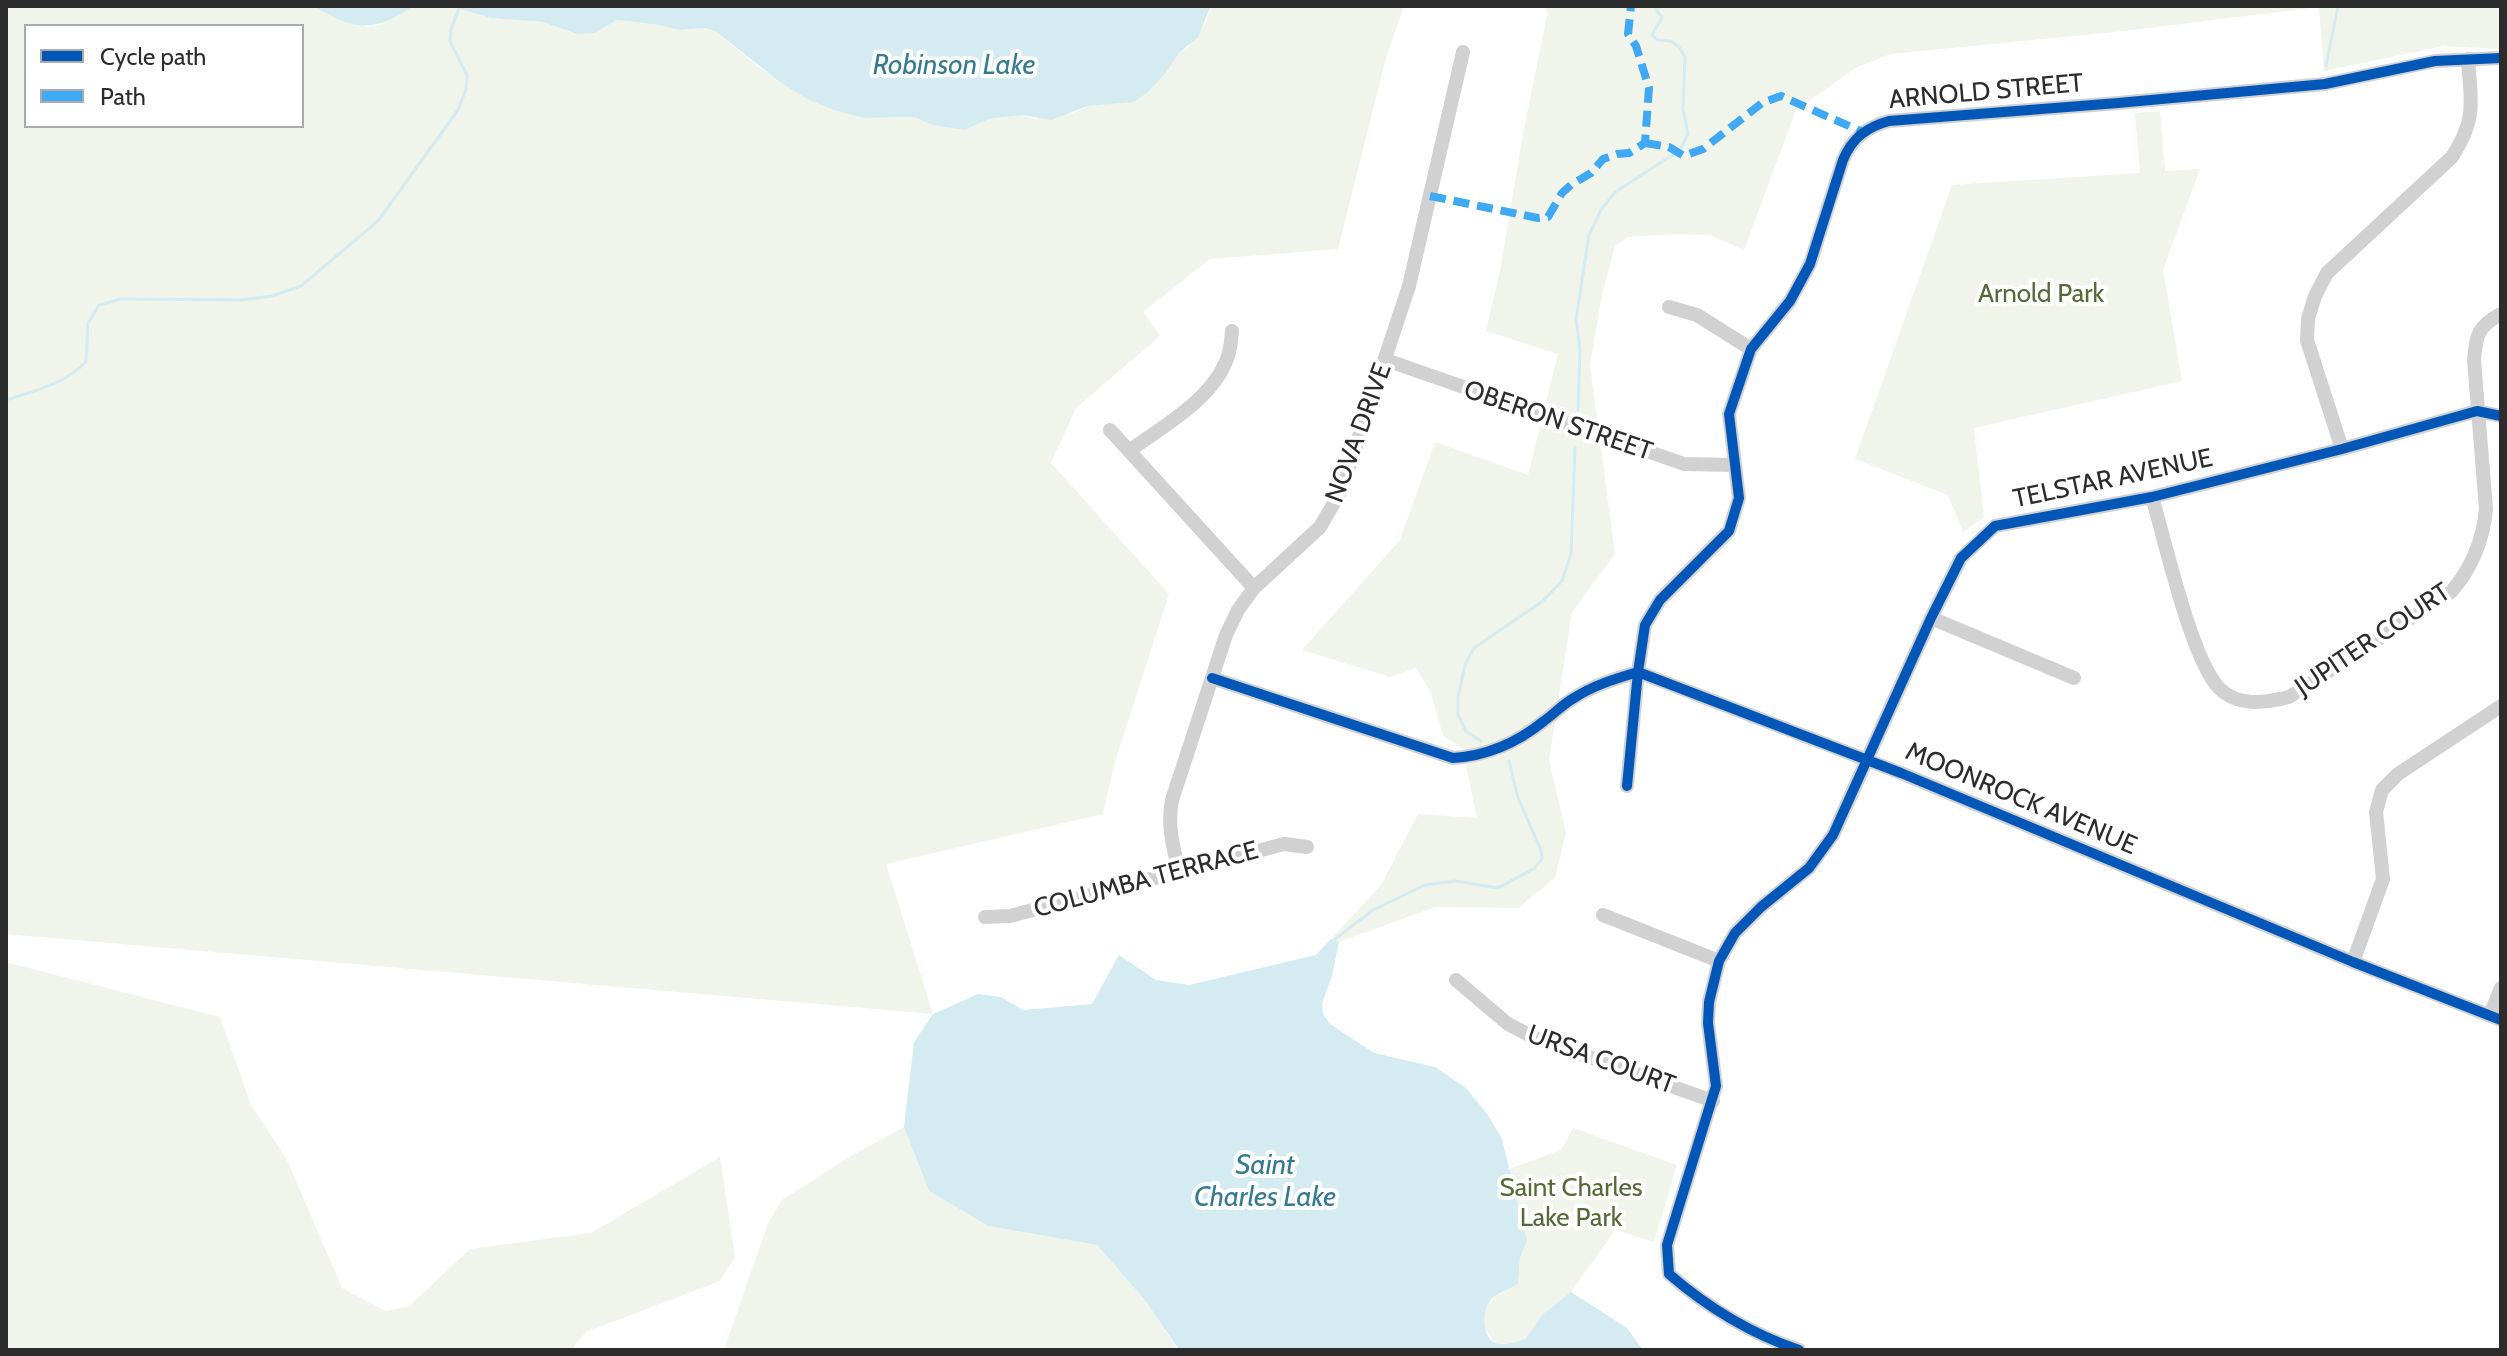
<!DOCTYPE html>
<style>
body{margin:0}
#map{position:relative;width:2507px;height:1356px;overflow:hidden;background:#fff;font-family:Cabin,sans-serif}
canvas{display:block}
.frame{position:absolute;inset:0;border:8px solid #2c2c2c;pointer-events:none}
.legend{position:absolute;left:24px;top:24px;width:280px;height:104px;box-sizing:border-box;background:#fff;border:2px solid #ababab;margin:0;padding:10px 14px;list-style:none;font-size:24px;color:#2c2c2c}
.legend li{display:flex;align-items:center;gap:16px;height:40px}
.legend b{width:40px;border:2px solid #ababab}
</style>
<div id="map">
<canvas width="2507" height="1356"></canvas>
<div class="frame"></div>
<ul class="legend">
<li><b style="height:10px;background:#0057b8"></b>Cycle path</li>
<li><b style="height:10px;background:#3fa9f5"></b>Path</li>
</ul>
</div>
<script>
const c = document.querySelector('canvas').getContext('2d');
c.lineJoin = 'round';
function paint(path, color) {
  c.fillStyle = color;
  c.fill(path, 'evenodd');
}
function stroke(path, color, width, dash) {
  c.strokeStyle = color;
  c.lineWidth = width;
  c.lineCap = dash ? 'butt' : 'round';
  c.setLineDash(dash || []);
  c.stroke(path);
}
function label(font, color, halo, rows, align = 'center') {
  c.font = font + ' Cabin,sans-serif';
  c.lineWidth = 8;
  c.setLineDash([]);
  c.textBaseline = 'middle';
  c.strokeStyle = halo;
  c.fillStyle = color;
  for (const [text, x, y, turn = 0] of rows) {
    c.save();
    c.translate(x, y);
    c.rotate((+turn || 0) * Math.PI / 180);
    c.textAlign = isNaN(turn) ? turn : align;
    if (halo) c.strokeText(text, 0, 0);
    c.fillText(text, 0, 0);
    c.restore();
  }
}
const green = new Path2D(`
 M6 6H313L325 13 368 27 382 24 413 6H449L491 18 543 22 577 34 617 20 659 25 679 30 705 28 715 31 756 65 807 99 864 118 914 117 921 120 965 130 989 119 1022 115 1035 119 1073 113 1088 106 1119 103 1148 92 1166 73 1179 53 1188 47 1206 22 1211 6H1404L1386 58 1338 249 1210 259 1143 312 1160 336 1076 408 1051 463 1169 594 1114 765 1103 814 886 864 933 1014 6 934ZM26 26H302V126H26Z
 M1544 6H2501V49L2444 46 2324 71 2319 7 2124 31 1891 54 1857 67 1796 110 1744 250 1710 235 1675 234 1627 237 1615 246 1602 295 1590 365 1615 554 1572 612 1549 760 1566 833 1555 878 1518 908 1435 907 1339 942 1331 939 1381 885 1418 814 1477 818 1462 748 1443 736 1431 693 1416 668 1390 677 1302 650 1400 540 1435 442 1528 475 1558 354 1486 331 1500 271 1525 123 1548 12Z
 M2160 111 2165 171 2200 169 2163 270 2182 381 1974 428 1984 517 1963 532 1948 495 1855 459 1952 185 2140 173 2135 113Z
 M6 962 220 1017 251 1105 287 1160 342 1288 386 1311 409 1306 470 1249 591 1233 720 1157 735 1257 720 1281 586 1332 571 1350H10L6 1346Z
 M904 1127 929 1191 988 1226 1097 1245 1144 1299 1178 1350H724L768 1223 782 1200 851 1156Z
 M1573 1128 1677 1165 1654 1242 1615 1230 1571 1292 1543 1314 1525 1339 1520 1342 1498 1344 1493 1341 1484 1327 1483 1319 1486 1308 1496 1295 1518 1284 1520 1258 1527 1241 1509 1169 1561 1150Z`);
const water = new Path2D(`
 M313 6H413C374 34 354 30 313 6Z
 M449 6H1211L1198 37 1179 53 1166 73 1148 92 1134 102 1088 106 1051 120 1022 115 989 119 965 130 933 125 914 117 864 118 834 110 807 99 780 82 715 31 705 28 679 30 659 25 617 20 594 33 577 34 543 22 491 18Z
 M1331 939 1339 942 1332 976 1322 1003 1323 1014 1330 1024 1374 1053 1435 1067 1466 1088 1488 1115 1502 1139 1527 1241 1520 1258 1518 1284C1509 1290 1496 1292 1490 1301 1481 1312 1482 1343 1500 1344 1507 1344 1519 1342 1525 1339L1543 1314 1571 1292 1627 1328 1643 1350H1179L1144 1299 1097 1245 988 1226 929 1191 904 1127 914 1042 933 1014 978 994 1001 997 1023 1010 1092 1004 1119 955 1156 980 1189 985 1316 955Z`);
const stream = new Path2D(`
 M2326 66 2338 6
 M6 400C37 390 62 385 86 362L88 323 99 305 120 299 241 300 272 296 301 286 378 221 458 110 466 89 467 75 450 41 451 30 459 8
 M1578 410 1580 349 1576 319 1589 235 1601 210 1615 192 1679 151 1688 134 1683 109 1685 57 1679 47 1671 41 1657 40 1652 35 1662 17 1657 11V6
 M1481 741 1466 731 1458 715V698L1465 665 1474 648 1543 601 1562 581 1571 554 1575 447
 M1334 940 1373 910 1425 885 1455 881 1498 888 1535 868 1542 858 1541 850 1518 798 1509 761`);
const minor = new Path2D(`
 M1669 307 1697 315 1751 349
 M1386 360 1684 464 1734 465
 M1110 430 1254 588
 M2342 449 2307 340 2308 319 2315 296 2327 273 2452 157C2477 118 2471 103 2468 59
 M1129 451C1163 426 1214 399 1228 356 1231 348 1231 339 1232 331
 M2152 497C2165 540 2191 659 2219 688 2238 707 2265 703 2289 697L2451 592C2472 568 2483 541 2486 509L2474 360C2476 335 2478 326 2501 314
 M1931 618 2074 678
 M1212 678 1453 758C1486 756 1518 742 1544 721 1554 714 1563 704 1574 698 1594 685 1615 679 1638 672L1901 773 2353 962 2501 1020
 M1627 786 1638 672 1645 625 1660 600 1729 531 1739 498 1729 414 1751 349 1790 301 1810 264 1843 160C1852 138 1867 127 1889 121L2118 103 2325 84 2435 61 2501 58
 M1179 871C1173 847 1167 824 1172 800L1226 635 1238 610 1254 588 1320 527 1341 491 1409 286 1463 52
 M1603 915 1719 961
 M985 917 1010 916 1284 844 1307 847
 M2353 962 2383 879 2376 812 2382 790 2398 774 2501 706
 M1456 980 1508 1024 1533 1037 1713 1101
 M2490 1015 2501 988
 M1799 1350C1752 1334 1707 1307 1669 1274L1667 1245 1716 1086 1708 1023 1709 1002 1719 961 1735 933 1761 907 1809 868 1833 835 1931 618 1961 558 1995 526 2152 497 2342 449 2477 411 2501 416`);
const quiet = new Path2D(`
 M1645 143 1669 147 1684 156 1703 149 1762 103 1781 96C1808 108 1835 120 1863 132
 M1430 196 1538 218 1548 217 1562 193 1571 185 1591 173 1603 159 1617 154 1629 153 1645 143 1649 88 1636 46 1628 34 1631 6`);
const cycleway = new Path2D(`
 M1212 678 1453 758C1486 756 1518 742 1544 721 1554 714 1563 704 1574 698 1594 685 1615 679 1638 672L1901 773 2353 962 2501 1020
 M1627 786 1638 672 1645 625 1660 600 1729 531 1739 498 1729 414 1751 349 1790 301 1810 264 1843 160C1852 138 1867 127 1889 121L2118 103 2325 84 2435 61 2501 58
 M1799 1350C1752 1334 1707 1307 1669 1274L1667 1245 1716 1086 1708 1023 1709 1002 1719 961 1735 933 1761 907 1809 868 1833 835 1931 618 1961 558 1995 526 2152 497 2342 449 2477 411 2501 416`);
const streetNames = [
 ["ARNOLD STREET",1986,92,-5],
 ["OBERON STREET",1558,421,19],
 ["NOVA DRIVE",1359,433,-70],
 ["TELSTAR AVENUE",2113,479,-12],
 ["JUPITER COURT",2373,640,-34],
 ["MOONROCK AVENUE",2021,799,23],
 ["COLUMBA TERRACE",1146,880,-15],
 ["URSA COURT",1601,1060,20]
];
const parkNames = [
 ["Arnold Park",2041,294],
 ["Saint Charles",1571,1188],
 ["Lake Park",1571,1218]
];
const waterNames = [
 ["Robinson Lake",954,66],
 ["Saint",1265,1166],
 ["Charles Lake",1265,1198]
];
paint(green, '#f1f4ea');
paint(water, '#d4ebf2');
stroke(stream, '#d4ebf2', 3);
stroke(minor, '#d1d1d1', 14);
stroke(quiet, '#3fa9f5', 8, [16, 8]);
stroke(cycleway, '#0057b8', 10);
label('26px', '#2c2c2c', '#fff', streetNames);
label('26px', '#556a37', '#fff', parkNames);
label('italic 28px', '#367a92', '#fff', waterNames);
</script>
